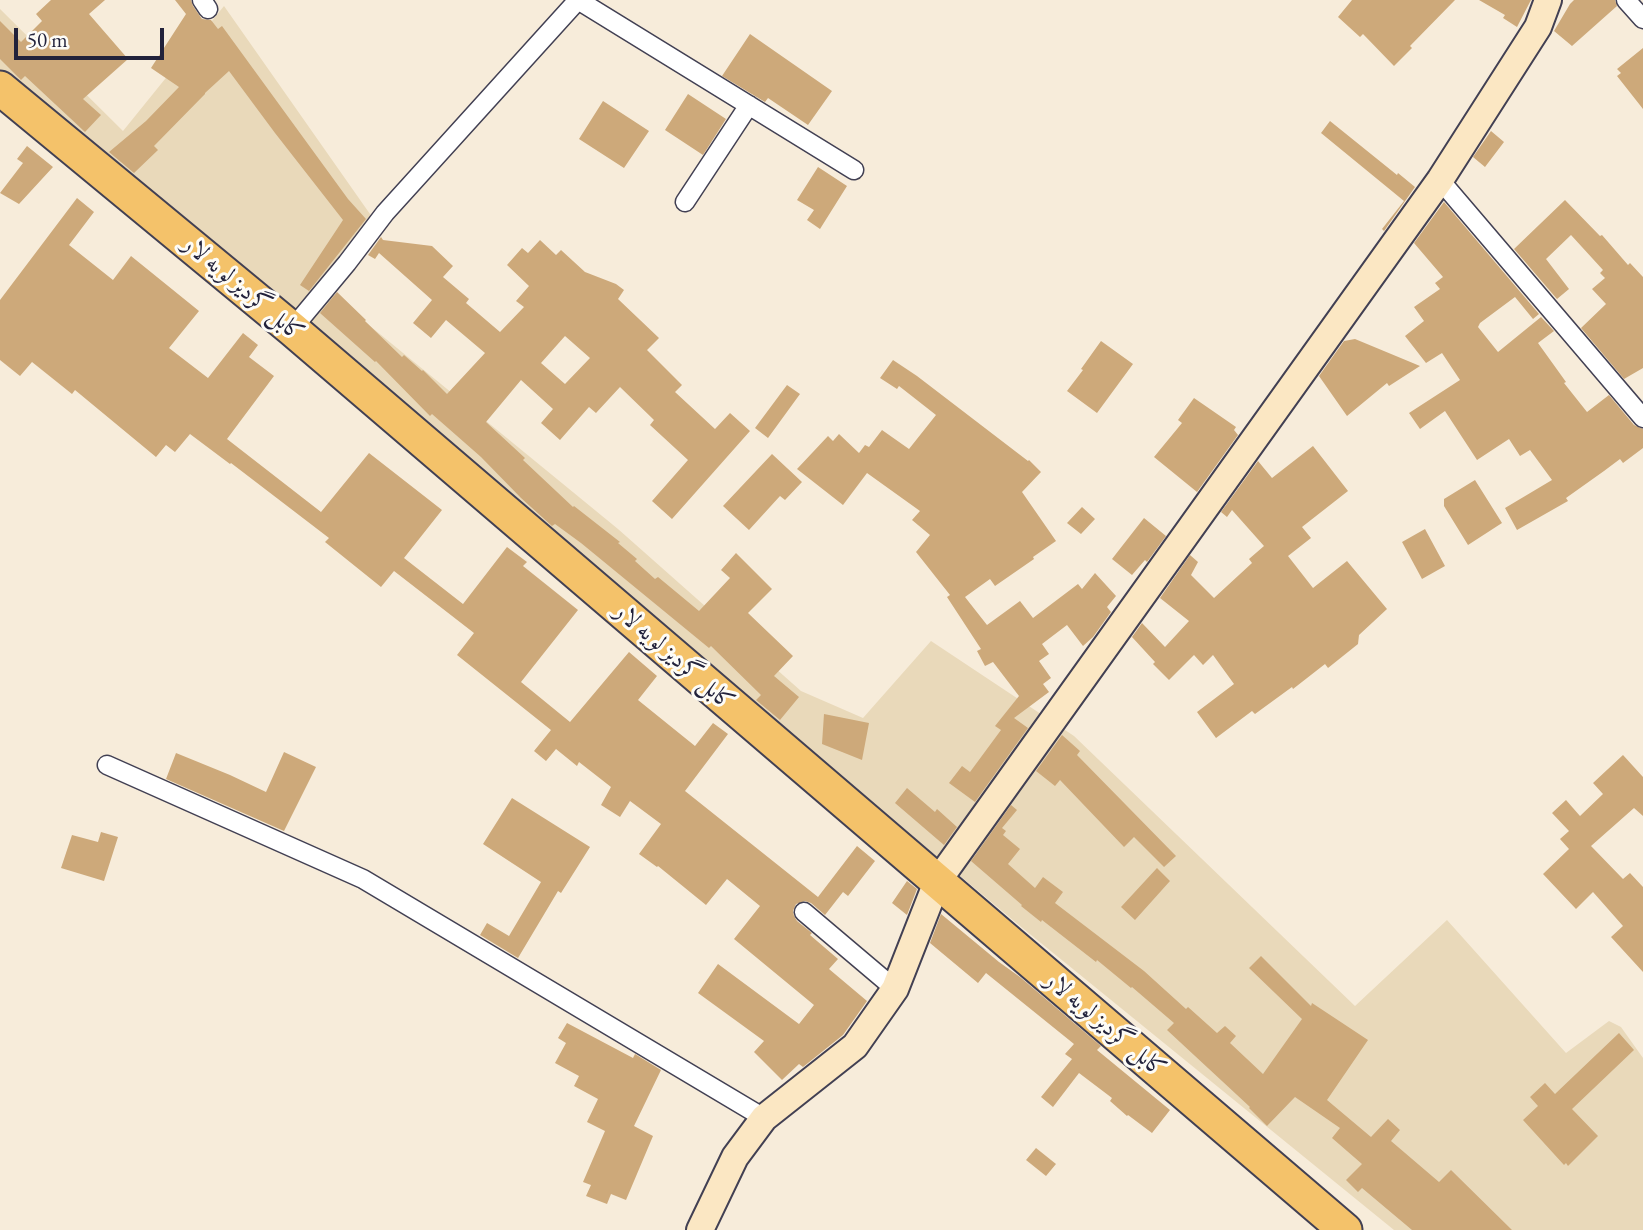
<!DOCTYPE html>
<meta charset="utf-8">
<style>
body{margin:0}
#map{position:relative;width:1643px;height:1230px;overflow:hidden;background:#f7ecda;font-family:"EB Garamond",serif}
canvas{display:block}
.scale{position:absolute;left:14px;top:28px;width:150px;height:32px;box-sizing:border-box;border:4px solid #22223b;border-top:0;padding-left:9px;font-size:21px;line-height:24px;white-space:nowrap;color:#22223b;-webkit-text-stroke:5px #fdfcf7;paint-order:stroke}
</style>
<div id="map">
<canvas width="1643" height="1230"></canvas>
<div class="scale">50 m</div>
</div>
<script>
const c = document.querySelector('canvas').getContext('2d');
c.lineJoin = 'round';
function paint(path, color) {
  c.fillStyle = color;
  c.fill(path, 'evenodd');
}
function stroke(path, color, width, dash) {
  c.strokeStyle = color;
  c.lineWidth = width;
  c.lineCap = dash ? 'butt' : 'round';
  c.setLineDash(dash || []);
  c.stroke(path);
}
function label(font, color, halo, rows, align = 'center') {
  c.font = font + ' "EB Garamond",Amiri,serif';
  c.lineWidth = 6;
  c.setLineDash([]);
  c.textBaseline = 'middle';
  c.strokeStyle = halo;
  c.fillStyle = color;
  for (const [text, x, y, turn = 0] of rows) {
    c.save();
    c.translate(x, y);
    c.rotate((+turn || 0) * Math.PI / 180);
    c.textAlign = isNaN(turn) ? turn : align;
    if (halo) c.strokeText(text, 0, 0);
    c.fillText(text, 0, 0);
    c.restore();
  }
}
const built = new Path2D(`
 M224 6 377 224 331 294 618 529 801 691 863 718 931 641 1074 736 1355 1006 1447 920 1566 1053 1609 1021 1621 1027 1643 1058V1230H1394L1020 926 273 302 0 83V9L123 131Z`);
const building = new Path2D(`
 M51 0H105L89 14 128 59 83 99 101 115 85 132 25 76 21 80 0 59V21L21 42 42 21 36 14Z
 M175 0H191L193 6 202 19 211 20 218 29 222 26 348 199 366 219 309 291 300 285 343 220 275 133 229 71 205 93V94L154 146 158 150 134 173 109 152 146 121 179 87 151 68 186 14Z
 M1352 0H1455L1410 46 1412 48 1394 66 1363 34 1360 37 1338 17Z
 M1479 0H1531L1517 27 1503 18 1505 15Z
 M1574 0H1615L1617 6 1572 46 1554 31 1570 4Z
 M750 34 832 91 808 125 768 98 765 102 722 76Z
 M1643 48V109L1617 76 1621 73 1617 69Z
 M688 94 726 119 703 155 665 130Z
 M603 101 649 131 624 168 579 139Z
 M1330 121 1397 175 1398 173 1415 187 1384 231 1382 229 1404 201 1321 133Z
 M1491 131 1504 142 1485 167 1473 157Z
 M27 146 53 167 19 204 0 193 23 163 17 159Z
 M818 167 847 186 820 229 807 220 814 210 797 200Z
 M77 198 94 212 69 245 113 280 131 256 199 311 169 348 208 378 243 333 258 345 249 357 274 376 227 439 321 512 369 453 442 510 404 558 463 604 507 547 527 562 523 566 578 610 521 682 570 722 629 652 657 676 638 700 695 746 713 723 728 734 685 791 818 897 857 846 875 861 848 896 843 892 825 915 811 903 805 901 796 904 793 911 794 916 797 921 812 933 810 935 838 959 829 969 867 1001 843 1035 803 1067 799 1064 782 1080 754 1052 764 1041 698 993 718 964 799 1024 814 1005 734 939 760 906 727 879 706 905 658 866 657 867 639 854 661 824 630 801 620 817 601 805 611 787 579 762 577 766 556 749 546 761 534 751 551 730 457 655 474 633 394 571 381 587 325 542 329 538 231 463 230 464 190 434 175 452 166 445 156 457 75 390 72 394 32 362 20 376 0 360V300Z
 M1565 200 1600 236 1602 235 1628 265 1630 263 1643 277V368L1624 379 1581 328 1606 304 1592 289 1605 278 1600 273 1603 270 1571 235 1546 259 1569 289 1557 299 1514 249Z
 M1444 202 1539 314 1533 319 1515 297 1480 323 1478 327 1498 352 1541 317 1554 331 1538 343 1566 382 1564 383 1587 412 1609 395 1634 425 1643 429V448L1623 463 1620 459 1604 471 1566 498 1568 501 1517 530 1505 508 1552 480 1530 450 1520 456 1509 439 1477 460 1445 411 1420 429 1409 413 1460 380 1442 353 1426 363 1405 336 1424 321 1414 307 1440 289 1435 283 1443 277 1414 243Z
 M381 237 383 240 432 246 453 266 443 277 469 299 466 303 500 332 524 307 516 301 529 286 507 265 522 248 528 253 540 240 556 255 561 250 585 272 616 284 624 290 618 299 659 338 647 350 682 385 675 392 715 429 730 413 750 431 672 519 652 501 688 460 650 425 654 420 620 387 596 413 589 407 560 440 541 423 553 409 521 380 486 422 525 458 523 460 573 507 574 506 620 542 618 543 637 559 635 561 655 579 658 577 699 611 730 578 721 570 736 553 772 589 748 613 793 656 774 676 799 697 780 720 756 700 761 695 711 646 709 648 581 543 555 524 552 526 521 498 481 457 432 414 430 416 376 361 375 362 320 313 337 292 366 320 365 321 402 357 404 355 422 371 423 370 447 394 485 353 446 320 431 338 413 323 432 300 379 253 375 259 368 255ZM565 336 590 358 565 384 541 363Z
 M1355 339 1420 366 1389 386 1387 383 1347 416 1319 376 1344 341Z
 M1101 341 1133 364 1097 413 1067 391 1083 370 1081 369Z
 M893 360 917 376 1028 461 1029 460 1041 472 1022 492 1056 541 1033 557 1034 559 995 586 990 579 965 597 987 625 1020 601 1033 618 1078 584 1082 589 1095 573 1116 596 1107 607 1111 612 1093 637 1083 646 1067 625 1042 644 1049 654 1039 661 1051 678 1043 684 1049 692 1014 718 1028 728 975 802 949 783 962 766 970 772 1001 730 995 726 1019 696 993 662 985 666 977 651 981 649 947 597 950 595 916 552 930 535 912 520 920 511 867 473 843 505 797 469 828 436 833 441 839 434 859 453 865 445 869 447 882 430 909 449 936 415 899 386 897 389 880 378Z
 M787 385 800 394 768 438 755 428Z
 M1194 398 1236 427 1234 430 1238 435 1197 492 1154 457 1182 423 1178 420Z
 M1313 446 1348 491 1302 527 1311 538 1288 556 1313 588 1347 561 1387 609 1359 635 1358 644 1328 668 1325 664 1293 689 1292 687 1255 714 1252 711 1216 738 1197 712 1234 684 1213 655 1203 665 1194 655 1169 680 1153 664 1155 662 1132 637 1142 623 1165 647 1189 621 1160 598 1190 555 1198 562 1191 575 1214 598 1252 563 1249 559 1264 546 1232 510 1227 517 1221 512 1258 461 1272 478Z
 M772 454 802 482 785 500 780 496 749 530 723 506Z
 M1475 480 1502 523 1468 545 1444 506V499Z
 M1082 507 1095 519 1081 534 1067 523Z
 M1144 518 1166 536 1147 562 1145 560 1132 575 1112 559Z
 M1425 529 1445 566 1422 579 1402 542Z
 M824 714 869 723 862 760 822 744Z
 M1062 735 1080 751 1077 755 1176 856 1164 867 1134 837 1124 847 1060 780 1055 786 1036 771Z
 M284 752 316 767 284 831 166 779 176 753 230 775 266 792Z
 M1623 755 1643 777V816L1634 808 1591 846 1623 879 1630 873 1643 887V972L1611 937 1623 926 1593 892 1576 909 1543 874 1569 849 1560 839 1569 831 1552 813 1566 800 1580 816 1603 794 1593 783Z
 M907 788 935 812 937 809 957 827 944 845 895 803Z
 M512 798 590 847 561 893 558 891 518 958 480 935 487 923 509 936 541 882 483 844Z
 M1011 805 1017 810 1002 828 1006 831 1003 835 1020 849 1008 864 1035 888 1043 877 1063 892 1055 903 1144 971 1186 1009 1188 1007 1217 1033 1225 1026 1236 1036 1230 1043 1263 1074 1302 1019 1249 968 1261 956 1311 1006 1312 1003 1368 1040 1327 1100 1371 1137 1388 1119 1400 1130 1391 1141 1439 1182 1451 1170 1512 1230H1412L1362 1188 1358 1192 1346 1180 1362 1164 1332 1138 1340 1128 1295 1097 1267 1126 1249 1108 1250 1107 1167 1030 1174 1023 1132 987 1131 988 1097 960 1096 962 1042 920 1041 922 1021 906 1022 905 971 861Z
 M101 832 118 837 104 881 61 868 72 835 98 842Z
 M1157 868 1170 881 1135 920 1121 907Z
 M907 881 917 889 907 915 892 903Z
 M941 914 999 962 1020 977 1101 1046 1097 1050 1170 1110 1152 1133 1128 1115 1127 1116 1110 1101 1112 1098 1079 1073 1053 1107 1041 1097 1072 1059 1065 1054 1074 1044 986 973 978 983 930 943Z
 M567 1023 633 1058 635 1054 661 1070 634 1126 653 1136 626 1200 611 1194 607 1204 586 1196 591 1185 583 1182 605 1131 587 1122 598 1099 574 1086 579 1076 555 1063 566 1043 558 1038Z
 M1619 1033 1634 1050 1572 1109 1598 1136 1568 1166 1566 1163 1564 1165 1523 1120 1538 1106 1530 1097 1545 1083 1555 1094Z
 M1036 1148 1056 1164 1046 1176 1026 1160Z`);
const street = new Path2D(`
 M202 0 208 9
 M578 0 854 170
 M1626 0 1643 19
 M1440 180 1643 418
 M685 202 749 105
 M292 329 347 263 385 213 578 0
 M107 765 363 879 764 1118
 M804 912 895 989`);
const secondary = new Path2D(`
 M700 1230 735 1157 764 1118 855 1046 895 989 937 882 1440 180 1538 27 1548 0`);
const highway = new Path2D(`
 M0 88 292 329 1345 1230`);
const streetNames = [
 ["کابل گردیز لویه لار",243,289,40],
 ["کابل گردیز لویه لار",674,657,41],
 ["کابل گردیز لویه لار",1105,1025,40]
];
paint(built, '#e9d9ba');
paint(building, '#cda97a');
stroke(street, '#424053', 21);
stroke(secondary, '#424053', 30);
stroke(highway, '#424053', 37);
stroke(street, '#fff', 18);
stroke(secondary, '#fbe7c3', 26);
stroke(highway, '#f4c26a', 33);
label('24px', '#22223b', '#fdfcf7', streetNames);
</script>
